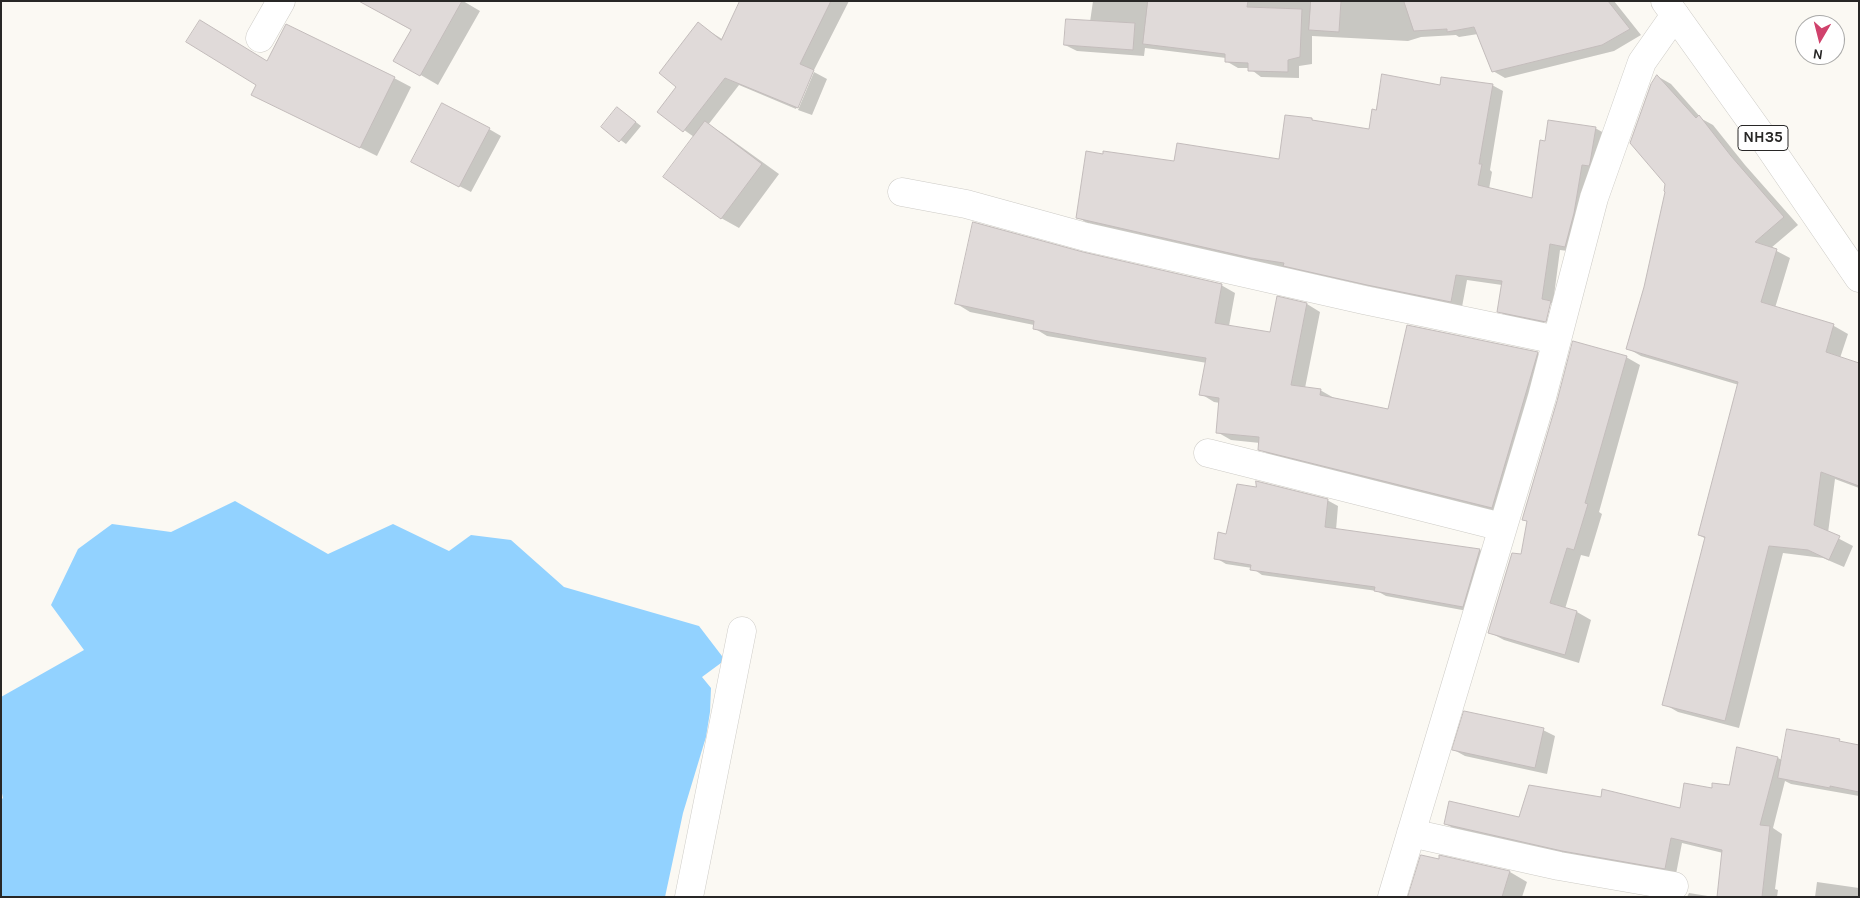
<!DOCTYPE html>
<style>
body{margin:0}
#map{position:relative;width:1860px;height:898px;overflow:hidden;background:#fbf9f3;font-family:Karla,sans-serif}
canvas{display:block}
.frame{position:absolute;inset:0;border:2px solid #282726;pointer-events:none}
.north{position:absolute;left:1795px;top:15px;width:50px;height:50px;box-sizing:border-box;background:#fff;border:1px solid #a9a9a8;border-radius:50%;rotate:188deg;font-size:14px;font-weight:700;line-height:20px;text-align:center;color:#282726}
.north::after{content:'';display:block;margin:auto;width:18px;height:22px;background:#d0426c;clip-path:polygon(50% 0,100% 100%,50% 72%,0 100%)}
</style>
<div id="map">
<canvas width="1860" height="898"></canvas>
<div class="frame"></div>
<div class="north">N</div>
</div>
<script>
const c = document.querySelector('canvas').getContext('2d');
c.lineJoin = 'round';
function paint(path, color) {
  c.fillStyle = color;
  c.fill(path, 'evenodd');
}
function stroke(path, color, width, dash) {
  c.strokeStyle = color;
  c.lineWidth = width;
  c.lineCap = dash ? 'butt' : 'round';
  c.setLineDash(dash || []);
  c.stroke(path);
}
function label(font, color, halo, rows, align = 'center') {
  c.font = font + ' Karla,sans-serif';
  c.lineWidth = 4;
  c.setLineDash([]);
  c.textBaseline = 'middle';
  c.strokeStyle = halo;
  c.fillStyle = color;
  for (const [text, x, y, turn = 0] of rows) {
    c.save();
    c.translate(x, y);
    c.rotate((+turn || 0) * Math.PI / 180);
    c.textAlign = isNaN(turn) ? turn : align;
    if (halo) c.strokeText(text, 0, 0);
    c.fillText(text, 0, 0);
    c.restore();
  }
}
const water = new Path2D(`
 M235 501 328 554 393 524 449 551 471 535 511 540 564 587 699 626 725 660 702 677 711 688 710 712 706 737 683 813 665 897H1V800L3 798 1 789V697L84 650 51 605 78 549 112 524 171 532Z`);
const shadow = new Path2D(`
 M361 1H463L480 11 438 85 395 60 412 30Z
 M741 1H849L814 70H812L796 109 739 85 708 125 722 133 779 174 739 228 721 218 665 177 694 137 659 112 678 87 698 24 722 39Z
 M1093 1H1614L1641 35 1614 51 1505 78 1493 71 1478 34 1459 37 1456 35 1421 37 1408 41 1312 36V64L1299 66V78L1261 77 1249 68H1238L1226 61V58L1145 48 1144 56 1077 51 1065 45 1090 22Z
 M814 72 827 79 812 115 798 110Z
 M1657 76 1671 84 1702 119 1713 125 1745 165 1798 225 1771 248 1790 258 1775 308 1834 326 1848 334 1840 358 1859 364V488L1835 479 1828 533 1853 546 1844 567 1823 558 1783 553 1739 728 1678 712 1664 704 1706 539 1699 535 1739 385 1641 356 1627 348 1645 287 1667 192Z
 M394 78 411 87 377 156 252 94Z
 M1492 85 1503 91 1490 170 1492 172 1489 189 1533 200 1546 142 1595 128 1606 134 1576 252 1560 250 1553 303 1556 327 1546 325 1552 303H1549L1544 324 1509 317 1498 311 1502 285 1467 280 1462 307 1088 224 1078 217 1175 163 1280 160 1311 119 1316 122 1370 131 1377 111 1441 86Z
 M623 112 641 126 626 144 603 127Z
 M489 129 501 136 471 192 424 168Z
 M1082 253 1221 285 1235 293 1229 326 1271 334 1278 298 1307 304 1320 312 1305 388 1320 390 1334 398 1389 410 1537 353 1551 361 1506 515 1273 457 1260 449V443L1231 440 1217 432 1220 403 1214 402 1201 394 1207 363 1047 336 1034 328V325L970 312 957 304Z
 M1626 357 1640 365 1599 512 1602 514 1589 557 1581 555 1565 609 1577 612 1591 620 1579 663 1504 640 1489 632 1522 556 1528 522 1523 519Z
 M1327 500 1338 506 1336 530 1480 550 1490 556 1473 612 1386 596 1377 591 1262 575 1252 568 1226 564 1216 558 1227 535Z
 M1543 730 1555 736 1547 774 1465 756 1454 750Z
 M1859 746V796L1791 784 1785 781 1773 828 1782 834 1775 889 1778 890 1777 897H1718L1723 853 1682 843 1676 874 1575 857 1458 831 1446 824 1520 818 1602 798 1681 809 1713 789 1730 786 1738 749 1778 758 1782 760Z
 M1440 857 1510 872 1527 882 1522 897H1410L1440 860Z
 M1817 882 1859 888V897H1815Z
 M1689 893 1714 897H1687Z`);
const building = new Path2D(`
 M359 1H462L420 76 393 61 411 30Z
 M740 1H831L800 64 814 70 798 108 725 78 683 132 657 112 676 87 659 73 698 22 721 40Z
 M1148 1H1248L1247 7 1302 9 1300 57 1288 60V72L1248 71V63L1225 62V54L1143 44Z
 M1311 1H1341L1339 32 1309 30Z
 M1404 1H1608L1630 29 1602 45 1492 72 1474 27 1447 32V29L1414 31Z
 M1066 19 1135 23 1133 50 1064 45Z
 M200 20 267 61 286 24 395 77 360 148 251 95 256 85 186 42Z
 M1382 74 1440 85 1441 77 1493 84 1479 164H1482L1478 185 1532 198 1540 140 1545 141 1548 120 1596 127 1590 163 1589 166 1582 165 1574 213 1565 247 1550 244 1542 299 1551 301 1546 322 1497 312 1502 281 1456 275 1451 302 1367 285 1283 266 1284 263 1251 258 1076 218 1086 151 1103 154V151L1174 161 1177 143 1279 159 1285 115 1312 118V120L1369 129 1372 109 1376 110Z
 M1657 75 1696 118 1699 115 1731 156 1784 217 1755 242 1777 249 1761 302 1834 324 1826 352 1859 363V486L1821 472 1814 525 1840 536 1829 560 1808 550 1769 546 1725 721 1662 705 1705 537 1698 535 1738 382 1626 349 1644 287 1665 192 1664 191 1665 184 1630 143 1651 84Z
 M442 103 490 128 459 187 411 162Z
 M617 107 636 122 619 142 601 127Z
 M705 121 762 164 721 219 663 177Z
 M973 222 1083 252 1222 284 1215 323 1270 332 1277 296 1307 303 1291 385 1321 389 1320 395 1388 409 1407 325 1538 352 1492 508 1258 450 1259 437 1216 433 1219 398 1199 395 1206 358 1098 341 1033 329 1034 321 955 304Z
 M1573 341 1627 356 1585 503 1588 504 1574 550 1567 548 1550 603 1577 611 1565 655 1488 633 1512 553 1521 554 1527 521 1522 520 1557 401Z
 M1256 481 1328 499 1325 527 1480 549 1463 607 1374 591 1375 587 1250 570 1251 565 1214 559 1218 532 1226 534 1237 484 1256 487Z
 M1464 711 1544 728 1535 768 1452 750Z
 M1787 729 1840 739 1839 741 1859 745V792L1830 786V788L1778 778Z
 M1737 747 1778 757 1760 825 1770 826 1762 897H1717L1722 850 1671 838 1665 869 1562 851 1444 824 1449 801 1519 817 1529 785 1601 797 1602 789 1680 808 1684 783 1712 788V783L1729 785Z
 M1421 855 1439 859V855L1510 871 1502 897H1408Z`);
const minor = new Path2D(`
 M260 38 281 1
 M902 192 966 204 1086 237 1364 300 1557 340
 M1208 453 1502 527
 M1411 833 1559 866 1674 886
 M689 897 742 631
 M1392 897 1542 397 1594 198 1642 62 1675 15`);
const trunk = new Path2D(`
 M1665 1 1766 142 1859 278`);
const shields = [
 [1763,138,50]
];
const shieldNames = [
 ["NH35",1763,138]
];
paint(water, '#92d2ff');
paint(shadow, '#0003');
paint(building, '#e0dad9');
stroke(building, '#c3bcbb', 1);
stroke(minor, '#cdcbc6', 29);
stroke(trunk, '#cdcbc6', 29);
stroke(minor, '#fff', 28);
stroke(trunk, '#fff', 28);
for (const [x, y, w] of shields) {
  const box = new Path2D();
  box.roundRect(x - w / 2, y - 12.5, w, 25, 4);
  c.fillStyle = '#fff';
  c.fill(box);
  stroke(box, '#282726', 1);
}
label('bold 15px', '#282726', null, shieldNames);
</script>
